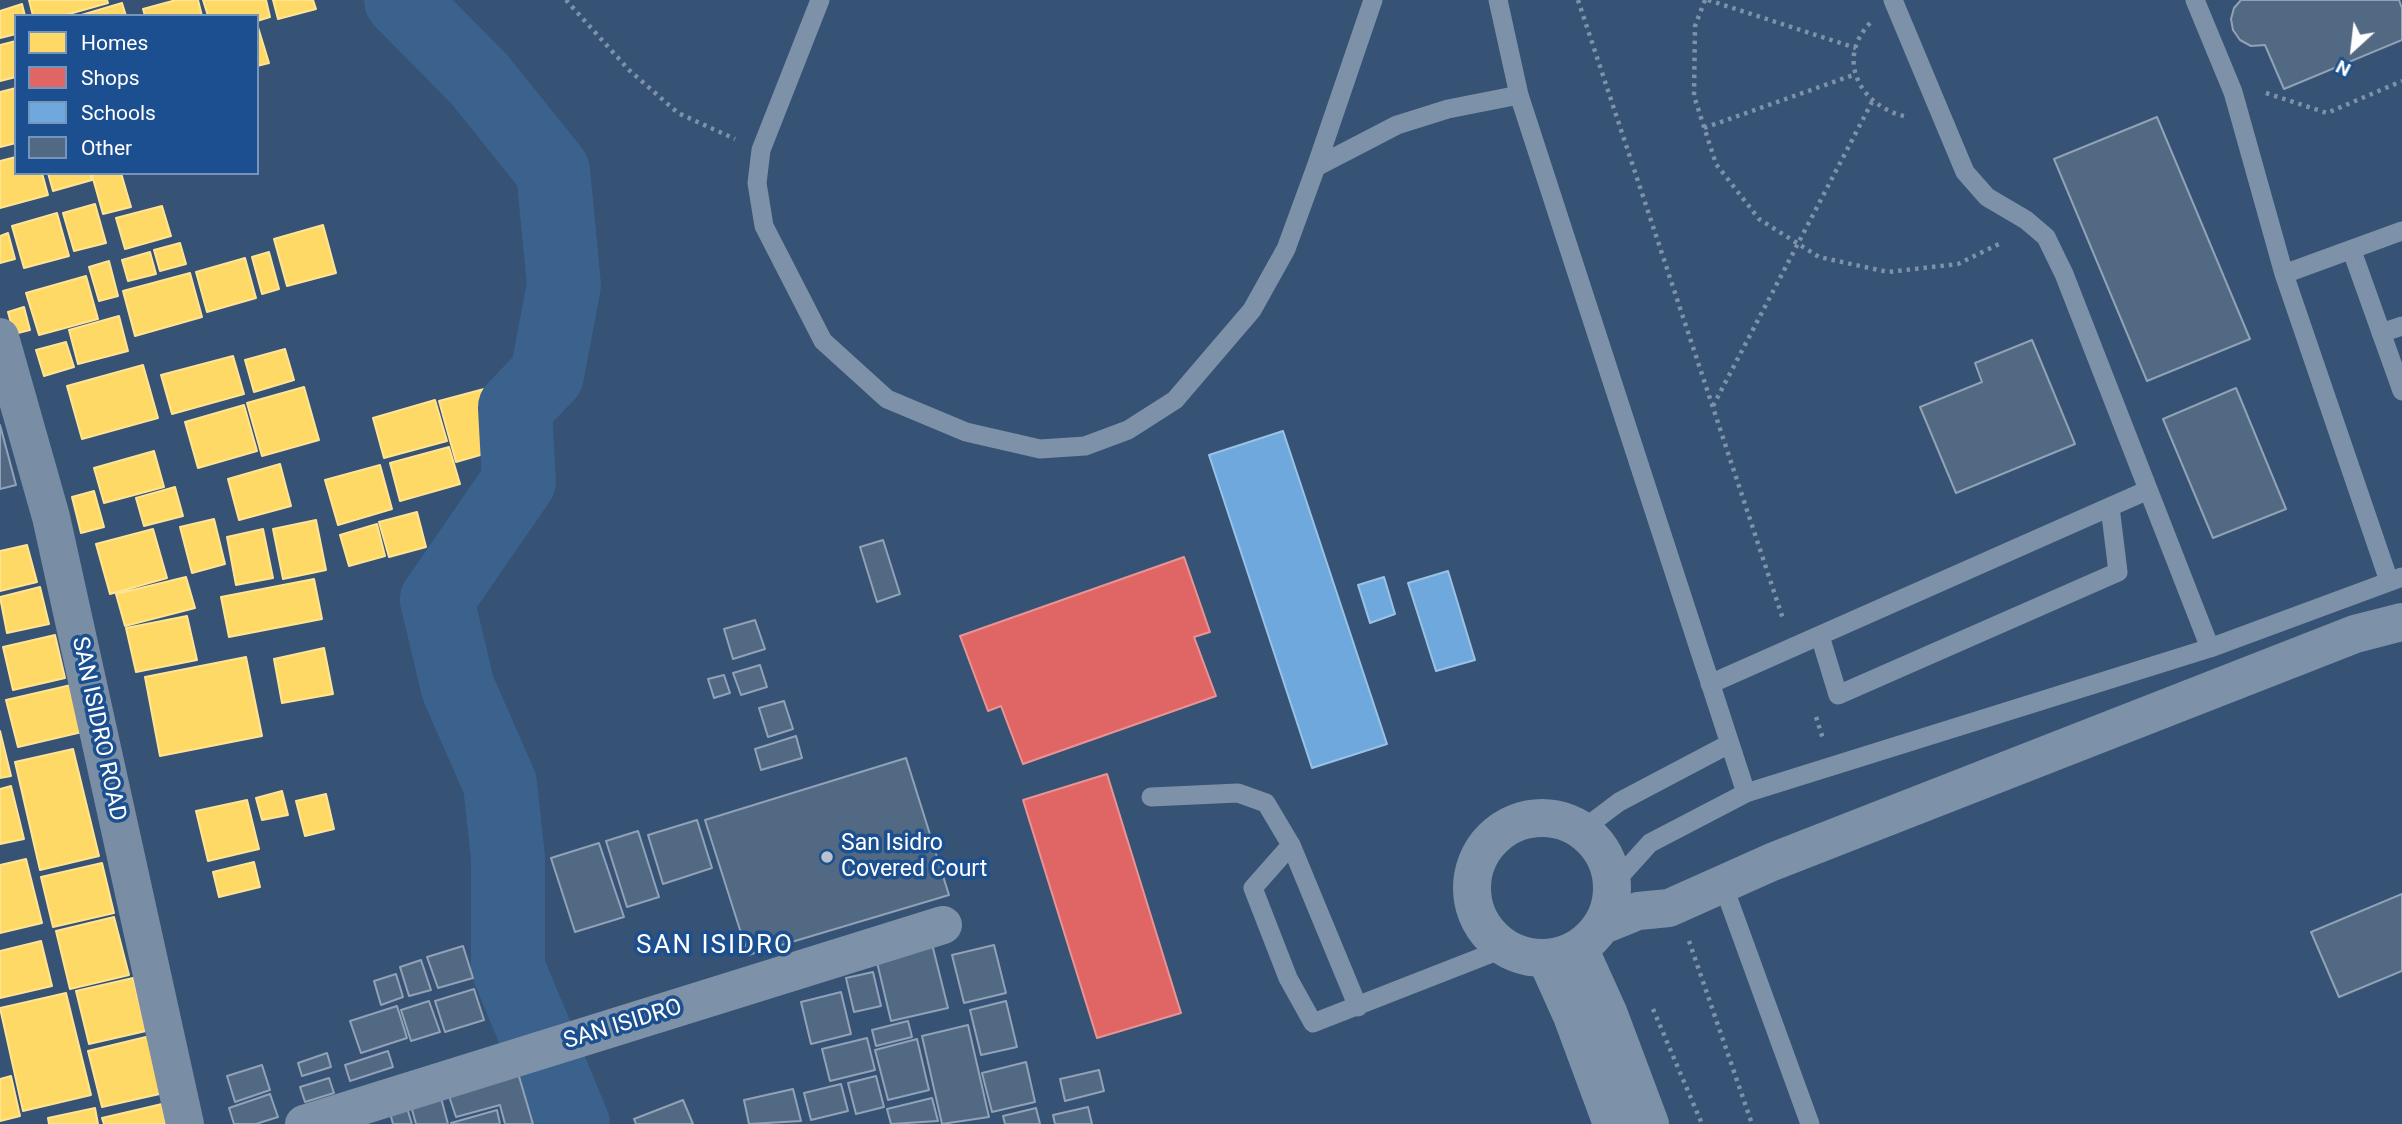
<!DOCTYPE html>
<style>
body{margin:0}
#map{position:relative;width:2402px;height:1124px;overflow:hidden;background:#365274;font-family:Roboto,sans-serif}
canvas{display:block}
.legend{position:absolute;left:14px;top:14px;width:245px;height:161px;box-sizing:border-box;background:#1b4f8f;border:2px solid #7695bc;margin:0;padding:9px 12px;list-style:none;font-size:21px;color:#fff}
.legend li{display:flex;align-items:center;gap:14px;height:35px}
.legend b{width:35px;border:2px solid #7695bc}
.north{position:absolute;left:2318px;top:14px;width:70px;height:70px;-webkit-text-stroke:5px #1b4f8f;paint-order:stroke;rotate:207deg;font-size:19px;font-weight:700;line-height:28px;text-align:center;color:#fff}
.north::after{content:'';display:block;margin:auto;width:24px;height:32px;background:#fff;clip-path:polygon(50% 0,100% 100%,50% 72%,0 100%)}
</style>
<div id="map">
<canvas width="2402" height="1124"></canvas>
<ul class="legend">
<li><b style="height:19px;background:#ffd966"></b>Homes</li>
<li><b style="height:19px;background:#e06666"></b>Shops</li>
<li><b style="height:19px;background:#6fa8dc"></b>Schools</li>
<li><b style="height:19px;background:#526984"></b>Other</li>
</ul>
<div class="north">N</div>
</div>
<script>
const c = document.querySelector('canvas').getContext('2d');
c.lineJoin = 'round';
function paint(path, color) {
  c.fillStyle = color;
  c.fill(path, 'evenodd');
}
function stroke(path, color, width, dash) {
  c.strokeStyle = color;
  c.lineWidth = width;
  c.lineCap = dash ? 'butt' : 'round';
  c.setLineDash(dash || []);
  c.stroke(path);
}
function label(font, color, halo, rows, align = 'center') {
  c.font = font + ' Roboto,sans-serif';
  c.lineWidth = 7;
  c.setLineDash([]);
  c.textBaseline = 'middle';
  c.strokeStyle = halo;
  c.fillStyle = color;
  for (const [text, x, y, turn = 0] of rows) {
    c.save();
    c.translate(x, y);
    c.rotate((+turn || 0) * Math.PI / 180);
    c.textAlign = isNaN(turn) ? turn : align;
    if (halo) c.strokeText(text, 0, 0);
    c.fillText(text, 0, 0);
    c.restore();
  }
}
const homes = new Path2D(`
 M29 0H107L108 3 62 16H33Z
 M176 0H198L202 16H145L143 9Z
 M203 0H266L270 17 257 21V16H208Z
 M273 0H313L316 9 278 19Z
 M122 3 126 16H78Z
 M22 4 25 16H16V34L0 38V11Z
 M257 24 269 63 257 66Z
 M16 41V77L0 81V45Z
 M16 88V143L0 147V92Z
 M16 157V173H42L48 195 0 208V161Z
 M48 173H90L92 180 53 191Z
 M98 173H121L131 207 103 214 92 175Z
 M95 204 106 243 74 251 63 213Z
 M162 206 171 236 125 249 116 218Z
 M57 213 69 256 24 268 12 226Z
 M323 225 336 273 287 286 274 239Z
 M8 233 15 259 0 263V236Z
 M180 243 186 264 160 271 154 250Z
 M150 252 156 274 128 281 122 260Z
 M269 252 279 289 262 294 252 257Z
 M245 258 256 298 207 312 196 272Z
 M109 261 118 296 99 301 89 267Z
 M190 273 202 317 135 336 123 291Z
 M86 276 98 319 39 335 26 293Z
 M24 307 30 330 14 334 8 312Z
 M119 316 128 351 78 364 69 330Z
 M66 342 74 367 44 376 36 350Z
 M285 349 294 380 254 392 245 360Z
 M233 356 244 394 172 414 161 375Z
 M143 365 158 418 82 439 67 386Z
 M304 387 319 440 262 456 247 403Z
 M484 389 501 449 456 462 439 401Z
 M435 400 447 441 384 458 373 418Z
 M244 405 257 451 198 468 185 422Z
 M449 447 460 484 400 501 390 463Z
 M154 451 164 487 104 503 94 468Z
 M280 464 291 506 239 520 228 479Z
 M380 465 392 509 338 525 325 480Z
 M175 487 183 516 144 526 136 498Z
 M94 491 104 527 81 533 72 497Z
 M417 512 426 547 389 557 379 522Z
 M214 519 225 564 192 573 180 527Z
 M316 520 326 570 283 579 273 529Z
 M377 524 385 556 349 566 340 535Z
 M153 529 167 578 110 594 96 544Z
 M263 529 273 578 236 585 227 537Z
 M27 545 37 582 0 591V551Z
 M186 577 195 608 125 626 116 594Z
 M314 579 322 619 229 637 221 597Z
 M40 587 49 624 7 633 0 597Z
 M187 616 197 660 136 672 126 628Z
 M55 635 65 678 13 690 3 647Z
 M324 648 333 694 282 703 274 659Z
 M246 657 262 736 160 756 145 677Z
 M71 685 82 732 18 747 6 700Z
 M0 731 11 776 0 778Z
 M73 749 99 856 40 870 15 762Z
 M11 786 24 839 0 844V789Z
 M282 791 288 815 262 820 256 798Z
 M326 794 334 829 305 836 296 801Z
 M247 800 259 849 208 861 196 811Z
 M26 859 42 923 0 933V865Z
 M254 862 260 887 219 897 213 872Z
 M102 863 114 913 53 927 41 877Z
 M114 917 129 975 70 989 56 931Z
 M41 941 52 986 0 998V951Z
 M133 978 146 1031 89 1044 76 991Z
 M66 993 91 1095 23 1111 0 1008Z
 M150 1036 164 1093 102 1107 88 1051Z
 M11 1076 20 1116 0 1121V1079Z
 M162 1104 166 1124H104L102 1118Z
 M95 1108 98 1124H49L48 1118Z`);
const shops = new Path2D(`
 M1184 557 1210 632 1194 637 1216 696 1023 764 1001 706 988 711 960 636Z
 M1107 774 1181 1013 1097 1038 1023 800Z`);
const schools = new Path2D(`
 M1283 431 1387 744 1312 768 1209 455Z
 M1448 571 1475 660 1436 671 1408 583Z
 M1384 577 1395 614 1370 623 1358 585Z`);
const river = new Path2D(`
 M401 0 479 79 553 171 564 285 547 375 515 408 519 481 437 600 458 688 500 784 508 858V968L573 1124`);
const building = new Path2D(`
 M2241 0H2399L2402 8V40L2284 89 2265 45 2251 46 2240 40 2233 30 2231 19 2234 8Z
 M2157 117 2250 339 2147 381 2054 159Z
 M2032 340 2075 444 1956 493 1920 407 1982 382 1975 363Z
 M2236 388 2286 509 2213 538 2163 419Z
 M0 425 16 485 0 489Z
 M883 540 900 594 877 602 860 547Z
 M755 620 765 649 733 659 724 629Z
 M760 665 767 687 741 695 733 673Z
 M724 675 730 693 714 698 708 679Z
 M784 701 793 729 768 737 759 708Z
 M796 736 802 758 761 770 755 749Z
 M906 758 949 895 748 955 705 820Z
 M697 820 712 868 663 884 648 835Z
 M638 831 659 897 627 907 606 841Z
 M599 843 624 917 575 932 551 858Z
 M2402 894V971L2339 997 2311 932Z
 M932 944 948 1008 891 1021 876 958Z
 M994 945 1006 993 964 1003 952 955Z
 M463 946 473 978 438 988 427 957Z
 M421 960 431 990 409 996 400 967Z
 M873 972 881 1006 854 1012 846 978Z
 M396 974 403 997 381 1005 374 981Z
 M474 989 484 1020 445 1032 435 1001Z
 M841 992 851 1034 811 1044 801 1002Z
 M429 1001 440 1032 411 1041 401 1010Z
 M1006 1001 1017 1047 981 1055 970 1010Z
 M397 1006 407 1038 361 1053 350 1021Z
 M908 1021 912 1037 876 1046 872 1030Z
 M968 1025 989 1117 942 1124 922 1036Z
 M867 1038 875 1070 830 1081 822 1049Z
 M917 1039 929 1090 888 1100 875 1050Z
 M388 1051 393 1067 350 1081 345 1065Z
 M327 1053 331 1067 302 1076 298 1063Z
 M1026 1062 1035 1102 992 1112 982 1073Z
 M262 1065 270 1090 235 1102 227 1076Z
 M1099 1070 1104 1091 1065 1101 1060 1079Z
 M518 1073 533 1124H505L500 1105 456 1117 448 1093Z
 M876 1076 884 1107 856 1114 848 1083Z
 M329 1078 334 1093 305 1102 300 1087Z
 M841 1084 848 1111 811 1120 804 1093Z
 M793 1089 801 1121 749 1124 744 1100Z
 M270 1094 278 1117 256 1124H234L229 1108Z
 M441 1098 448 1124H416L411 1106Z
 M932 1098 938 1121 891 1124 887 1109Z
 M683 1100 693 1124H636L634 1119Z
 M1088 1107 1092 1124H1055L1053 1115Z
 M407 1108 412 1124H393L390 1113Z
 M1036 1108 1040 1124H1005L1003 1116Z
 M497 1110 500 1124H451V1123Z`);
const path = new Path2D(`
 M566 0 629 70 678 113 735 139
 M1578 0 1783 619
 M1705 0 1695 26 1694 96 1716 164 1759 219 1819 257 1888 272 1958 264 2003 242
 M1708 0 1856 48
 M1870 23C1834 61 1862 108 1908 117
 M2266 93 2327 113 2402 81
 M1704 128 1856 74
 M1713 406 1872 102
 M1816 717 1823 739
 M1689 941 1752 1124
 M1653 1009 1702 1124`);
const service = new Path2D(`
 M820 0 761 150 757 183 764 226 823 341 887 399 966 432 1040 449 1085 446 1128 430 1175 400 1252 310 1286 249 1316 167 1397 125 1448 109 1519 95
 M1498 0 1519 95 1746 793
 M1893 0 1965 172 1987 197 2026 220 2046 237 2064 274 2210 648
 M2195 0 2233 92 2284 274 2389 581
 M1316 167 1373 0
 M2352 251 2402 391
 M2284 274 2402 231
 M2381 333 2402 326
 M1820 636 1838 695 2118 572 2110 507
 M1710 684 2148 490
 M1151 797 1238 793 1266 803 1291 845 1358 1007
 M1582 830 1619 802 1729 744
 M1291 845 1253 888 1288 978 1313 1023 1505 948
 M1722 882 1810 1124
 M1613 884 1650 843 1746 793 2210 648 2402 577`);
const minor = new Path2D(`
 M1472 888a70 70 0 1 1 140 0a70 70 0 1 1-140 0Z
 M1601 926 1638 911 1669 908 1772 862 2355 634 2402 622
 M1579 948 1608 1012 1650 1124
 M1546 958 1572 1016 1612 1124
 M304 1124 943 925`);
const secondary = new Path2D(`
 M0 337 51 517 185 1124`);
const markers = [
 [827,857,7,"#b9c2ce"]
];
const streetNames = [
 ["SAN ISIDRO ROAD",98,729,78],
 ["SAN ISIDRO",623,1025,-17]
];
const poiNames = [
 ["San Isidro",841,844],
 ["Covered Court",841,870]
];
const quarterNames = [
 ["SAN ISIDRO",715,946]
];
paint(homes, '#ffd966');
stroke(homes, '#ffe494', 2);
paint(shops, '#e06666');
stroke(shops, '#e99494', 2);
paint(schools, '#6fa8dc');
stroke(schools, '#9ac2e6', 2);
stroke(river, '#3b618d', 74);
paint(building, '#526984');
stroke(building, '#92a2b6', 2);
stroke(path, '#7d92a8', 4.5, [3.5, 5]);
stroke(service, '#7d92a8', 19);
stroke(minor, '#7d92a8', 38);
stroke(secondary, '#798da4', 38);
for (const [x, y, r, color] of markers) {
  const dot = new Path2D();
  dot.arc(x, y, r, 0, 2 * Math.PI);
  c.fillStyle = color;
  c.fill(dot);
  stroke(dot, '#1b4f8f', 2.5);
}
label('23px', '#fff', '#1b4f8f', streetNames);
label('23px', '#fff', '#1b4f8f', poiNames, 'left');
c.letterSpacing = '2px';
label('26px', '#fff', '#1b4f8f', quarterNames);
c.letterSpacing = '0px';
</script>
